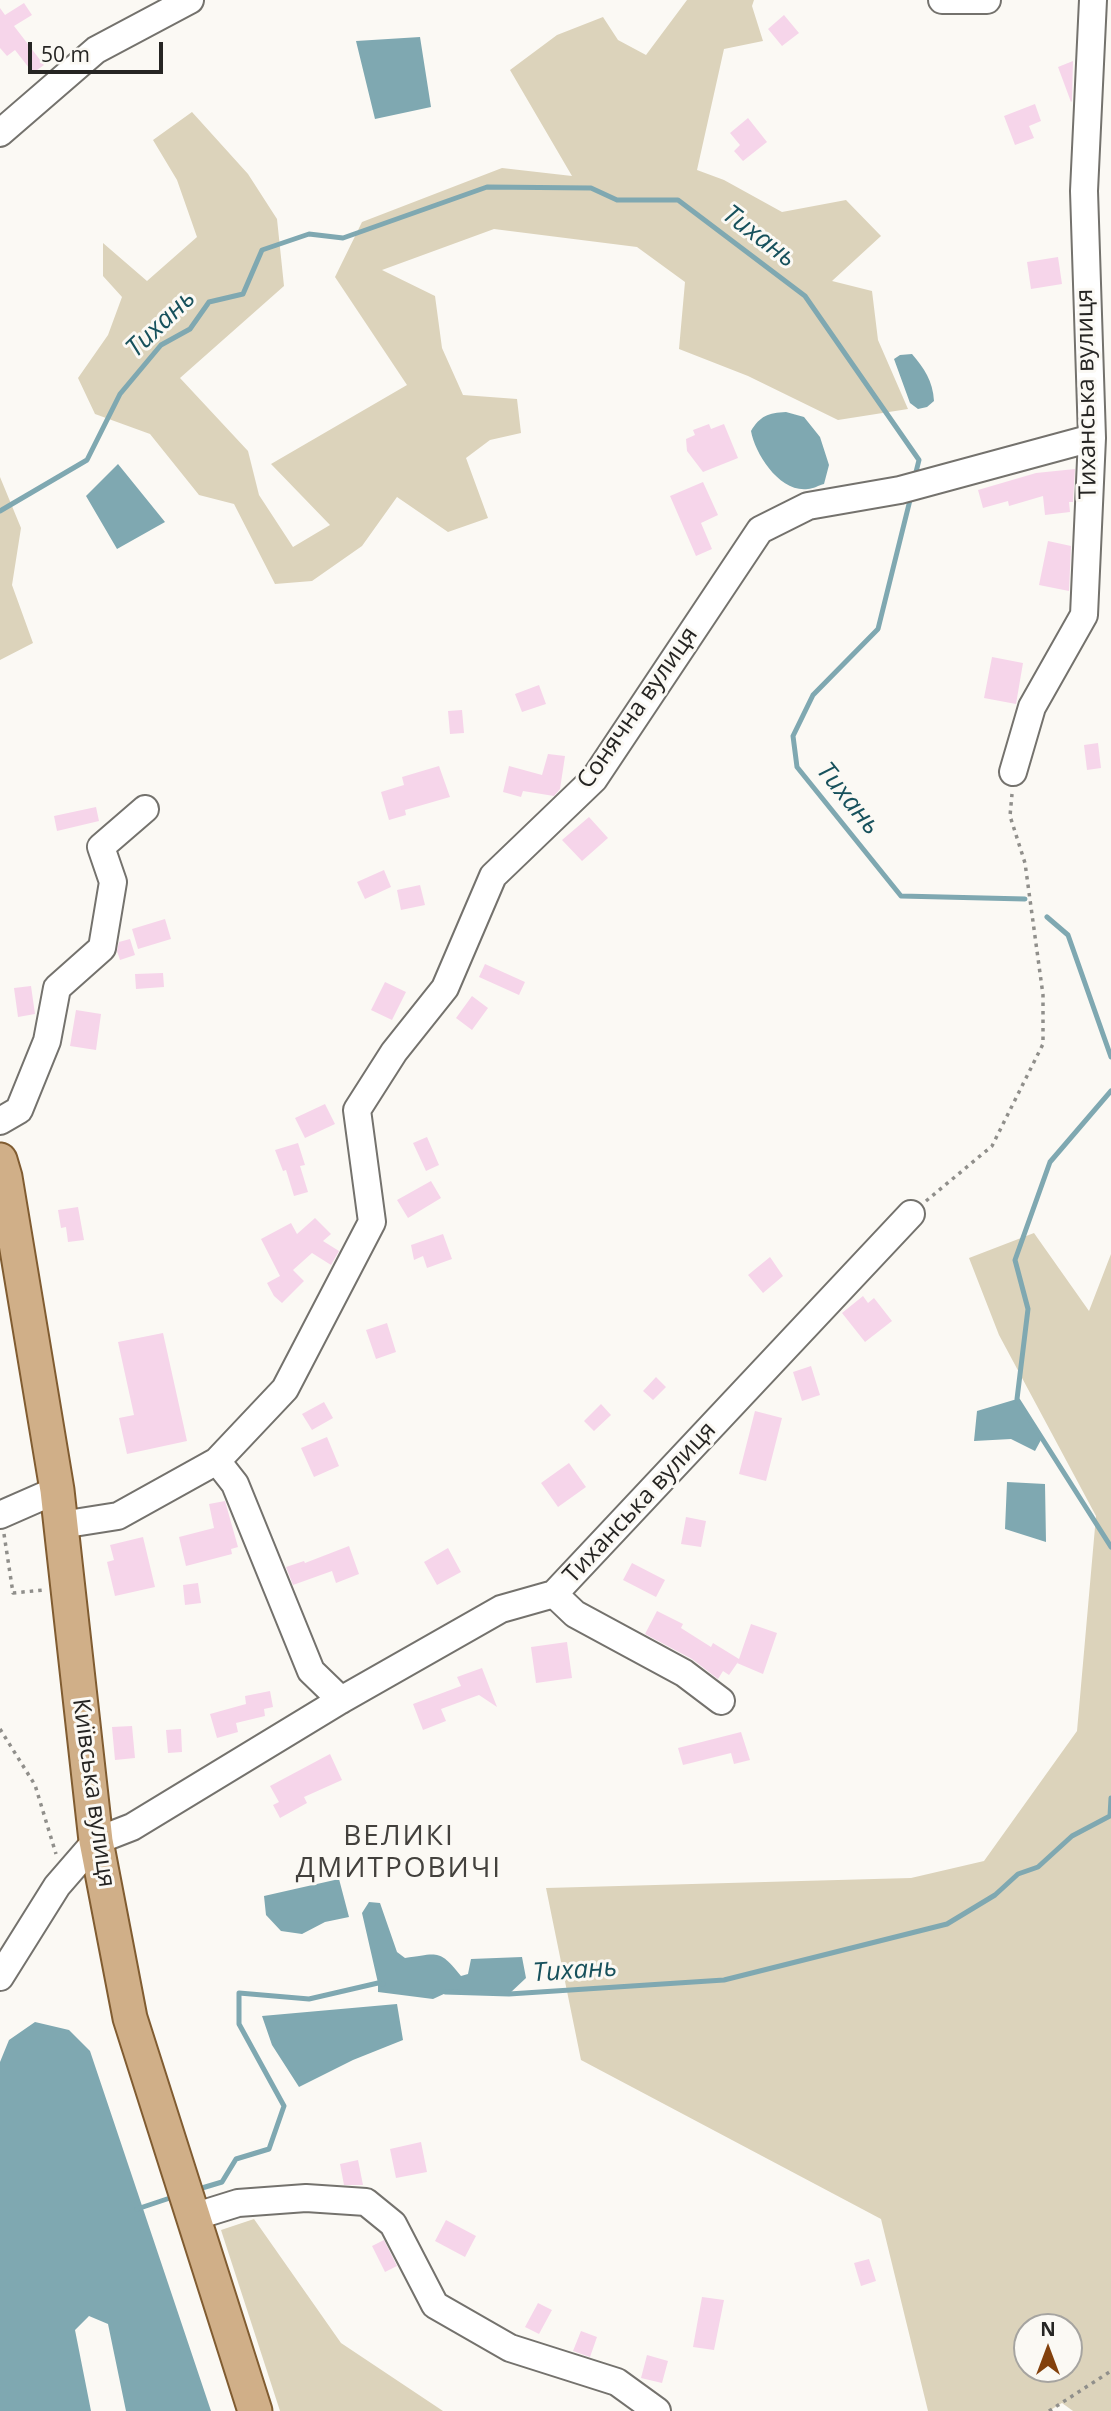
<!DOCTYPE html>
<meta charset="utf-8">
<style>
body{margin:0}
#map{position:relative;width:1111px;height:2411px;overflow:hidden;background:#fbf9f4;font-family:"Open Sans",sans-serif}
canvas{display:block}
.north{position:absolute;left:1013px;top:2313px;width:70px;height:70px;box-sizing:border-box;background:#fbf9f4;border:2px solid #a6a4a0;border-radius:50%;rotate:0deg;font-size:19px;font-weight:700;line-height:28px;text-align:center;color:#262523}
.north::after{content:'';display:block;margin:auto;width:24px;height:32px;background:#83410d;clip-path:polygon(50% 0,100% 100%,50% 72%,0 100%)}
.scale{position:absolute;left:28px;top:42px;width:135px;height:32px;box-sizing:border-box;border:4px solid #262523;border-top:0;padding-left:9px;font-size:21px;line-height:24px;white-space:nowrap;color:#262523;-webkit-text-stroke:5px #fbf9f4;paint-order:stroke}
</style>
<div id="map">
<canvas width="1111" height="2411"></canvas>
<div class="north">N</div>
<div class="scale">50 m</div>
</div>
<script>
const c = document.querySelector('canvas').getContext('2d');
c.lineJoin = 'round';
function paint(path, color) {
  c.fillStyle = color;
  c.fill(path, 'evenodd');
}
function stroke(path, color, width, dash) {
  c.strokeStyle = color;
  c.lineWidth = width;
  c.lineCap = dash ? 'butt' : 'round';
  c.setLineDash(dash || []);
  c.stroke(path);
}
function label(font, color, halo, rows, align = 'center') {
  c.font = font + ' "Open Sans",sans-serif';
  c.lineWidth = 6;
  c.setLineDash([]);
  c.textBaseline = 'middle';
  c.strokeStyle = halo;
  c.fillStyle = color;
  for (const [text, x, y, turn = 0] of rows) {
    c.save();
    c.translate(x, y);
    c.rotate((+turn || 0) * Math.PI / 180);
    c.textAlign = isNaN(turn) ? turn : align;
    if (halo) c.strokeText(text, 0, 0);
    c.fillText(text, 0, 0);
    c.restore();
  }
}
const green = new Path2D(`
 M687 0H754L752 6 763 41 724 49 697 170 724 180 782 212 846 200 881 236 832 281 872 291 878 340 908 409 838 420 748 376 679 349 685 282 637 247 494 229 382 270 435 296 442 348 463 395 517 399 521 433 490 440 466 458 488 518 448 532 397 497 362 546 312 581 275 584 234 504 199 495 150 434 95 414 78 378 108 335 122 297 103 276V243L147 281 197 237 177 180 153 140 192 112 248 174 277 219 284 286 180 378 248 451 259 495 293 547 330 525 271 464 407 385 335 277 362 222 502 168 572 176 510 70 557 35 603 17 618 40 646 55Z
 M0 477 21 528 12 585 33 643 0 660Z
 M1034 1233 1089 1311 1111 1254V2411H1073L1062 2403 1049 2411H928L881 2219 581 2060 546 1888 911 1878 984 1861 1077 1731 1096 1516 999 1335 969 1258ZM1027 2327H1069V2369H1027Z
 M254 2219 341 2343 443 2411H280L221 2230Z`);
const water = new Path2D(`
 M420 37 431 107 375 119 356 41Z
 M912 354C924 368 933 381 934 401L927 407 918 409 910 403 894 359 900 355Z
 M786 412 804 417 820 437 829 465 824 484C819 485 813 489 808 489 780 493 755 454 751 431 760 416 768 413 786 412Z
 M118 464 165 522 117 549 86 496Z
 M1017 1399 1042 1438 1035 1451 1011 1439 974 1441 977 1411Z
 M1007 1482 1045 1484 1046 1542 1005 1529Z
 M339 1879 349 1917 325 1922 302 1934 281 1931 266 1915 264 1896Z
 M369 1902 380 1903 397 1952 405 1958C437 1954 439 1948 461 1976L468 1974 471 1959 522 1957 526 1978 509 1994 446 1993 433 1999 378 1992V1983L362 1913Z
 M397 2004 403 2040 353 2060 299 2087 272 2045 262 2016Z
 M35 2022 69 2030 90 2051 211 2411H126L108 2324 89 2316 75 2330 91 2411H0V2062L9 2040Z`);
const stream = new Path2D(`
 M911 496 878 629 813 695 793 736 797 767 901 896 1025 899
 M0 511 87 460 120 394 161 345 190 329 209 302 243 294 262 250 309 234 343 238 487 187 591 188 617 200H678L805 296 919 460 915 476
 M1047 917 1068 935 1111 1057
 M1111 1091 1050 1162 1015 1260 1028 1309 1017 1399 1111 1547
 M445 1992 509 1994 724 1980 947 1924 995 1895 1018 1874 1038 1867 1072 1836 1110 1816 1111 1798
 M202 2188 222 2182 236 2159 269 2149 284 2106 239 2024V1993L309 1999 378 1983 383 1984
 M137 2209 170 2198`);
const building = new Path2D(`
 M24 3 32 15 14 26 44 65 33 73 15 50 7 56 0 48V8L5 15Z
 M784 15 799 33 782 46 768 29Z
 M1073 61 1072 101 1071 102 1058 67Z
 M1035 104 1041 121 1029 126 1034 138 1015 145 1004 116Z
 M748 118 767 142 743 161 734 151 740 145 730 133Z
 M1058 257 1062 284 1031 289 1027 262Z
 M709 424 711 429 724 424 738 458 703 472 687 451 686 439 695 435 693 430Z
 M1075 469 1073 502H1069L1070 512 1045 515 1043 496 1009 506 1008 501 983 508 978 490 1036 473Z
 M703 482 718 515 701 523 712 549 696 556 670 496Z
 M1048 541 1071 546 1069 591 1039 585Z
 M992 657 1023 663 1016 704 984 698Z
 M539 685 546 704 522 712 515 694Z
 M462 710 464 733 450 734 448 711Z
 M1098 743 1101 768 1087 770 1084 745Z
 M548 754 565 756 560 789 554 796 523 791 521 797 503 792 509 766 542 775Z
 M439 766 450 797 405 810 406 815 389 820 381 792 404 785 402 777Z
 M96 807 99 821 57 831 54 816Z
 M589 817 608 838 582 861 562 840Z
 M384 870 391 887 365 899 357 882Z
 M420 885 425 905 401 910 397 890Z
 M165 919 171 939 138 949 132 929Z
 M130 939 135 955 120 960 117 951 119 942Z
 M485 964 525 982 519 995 479 977Z
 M163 973 164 987 136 989 135 974Z
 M385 982 406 992 392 1020 371 1010Z
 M31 986 35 1014 18 1017 14 988Z
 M472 996 488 1008 472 1030 456 1018Z
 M76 1010 101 1014 96 1050 70 1046Z
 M325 1104 335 1124 305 1138 295 1118Z
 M427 1137 439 1165 426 1171 413 1143Z
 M298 1143 305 1165 300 1166 308 1192 294 1196 286 1170 283 1171 275 1150Z
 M431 1181 441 1198 408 1218 397 1200Z
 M78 1207 84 1240 68 1242 66 1227 61 1228 58 1210Z
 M315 1218 331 1234 323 1241 339 1251 331 1265 312 1253 293 1270 304 1281 282 1303 274 1296 267 1283 280 1276 261 1239 291 1223 297 1234Z
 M443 1234 452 1259 427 1268 423 1256 414 1260 411 1245Z
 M770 1257 783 1276 763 1293 748 1275Z
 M863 1296 868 1303 874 1298 892 1321 865 1342 842 1313Z
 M387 1323 396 1352 376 1359 366 1330Z
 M163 1333 187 1441 127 1454 119 1418 134 1415 118 1342Z
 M811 1366 820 1395 802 1401 793 1372Z
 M656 1377 666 1387 653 1400 643 1391Z
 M324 1402 333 1418 312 1430 302 1414Z
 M601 1404 611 1415 594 1431 584 1421Z
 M755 1411 782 1418 766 1481 739 1474Z
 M327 1437 339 1466 314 1477 301 1448Z
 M569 1463 586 1487 558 1507 541 1483Z
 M225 1501 238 1547 231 1549 232 1554 186 1566 179 1537 214 1528 209 1504Z
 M686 1517 706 1521 701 1547 681 1544Z
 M143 1537 155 1587 115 1596 107 1562 114 1560 110 1545Z
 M349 1546 359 1574 336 1583 332 1571 293 1585 286 1567 304 1561 305 1563Z
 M448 1548 461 1572 437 1585 424 1562Z
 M632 1563 665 1580 656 1597 623 1580Z
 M198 1583 201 1603 185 1605 183 1585Z
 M657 1611 683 1624 681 1628 711 1647 713 1643 739 1659 751 1624 777 1633 763 1674 737 1663 738 1662 729 1675 723 1671 718 1679 692 1659 645 1634Z
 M567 1642 572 1678 536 1683 531 1647Z
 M482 1668 497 1707 479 1695 441 1709 446 1721 423 1730 413 1704 461 1686 457 1677Z
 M270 1691 273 1707 264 1709 265 1716 236 1723 238 1732 217 1738 210 1714 246 1704 245 1696Z
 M132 1726 135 1758 115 1760 112 1727Z
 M181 1729 182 1752 168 1753 166 1730Z
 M741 1732 750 1760 734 1764 731 1753 683 1765 678 1748Z
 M330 1754 342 1780 304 1797 307 1803 280 1818 273 1805 279 1802 270 1786Z
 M421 2142 427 2172 396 2178 390 2149Z
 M358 2160 363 2185H344L340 2164Z
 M446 2220 476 2236 465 2257 435 2241Z
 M384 2240 397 2266 385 2272 372 2246Z
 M869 2259 876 2281 861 2286 854 2263Z
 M702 2297 724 2300 714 2350 693 2347Z
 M538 2303 552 2310 539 2334 525 2327Z
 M581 2331 597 2337 590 2357 573 2351Z
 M647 2355 668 2361 662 2383 641 2378Z`);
const path = new Path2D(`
 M926 1201 992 1146 1043 1044V995L1025 863 1010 816 1012 794
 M4 1534 13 1593 44 1590
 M0 1729 35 1785 56 1854
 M1049 2411 1111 2371`);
const minor = new Path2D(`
 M942 0H987
 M0 133 96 50 190 0
 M1013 772 1032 707 1084 615 1092 438 1084 191 1093 0
 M0 1121 19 1110 47 1041 57 988 102 948 113 882 101 847 145 809
 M217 1461 235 1484 311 1671 341 1700
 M0 1515 57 1490
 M61 1525 118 1516 217 1461 285 1389 372 1222 357 1110 394 1052 445 988 493 876 594 779 760 530 808 506 900 490 1092 438
 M554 1594 575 1614 684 1673 721 1701
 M0 1977 57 1886 96 1841 132 1827 341 1700 501 1609 554 1594 911 1214
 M193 2217 238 2203 306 2198 366 2202 393 2224 435 2305 510 2348 617 2382 657 2411`);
const major = new Path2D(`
 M0 1160 5 1177 57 1490 96 1841 130 2018 255 2411`);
const streetNames = [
 ["Тиханська вулиця",1087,394,-91],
 ["Сонячна вулиця",638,708,-55],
 ["Тиханська вулиця",640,1503,-47],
 ["Київська вулиця",93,1793,82]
];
const waterNames = [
 ["Тихань",759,237,37],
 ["Тихань",161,324,-44],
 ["Тихань",848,799,51],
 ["Тихань",575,1971,-4]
];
const quarterNames = [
 ["ВЕЛИКІ",399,1837],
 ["ДМИТРОВИЧІ",399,1869]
];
paint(green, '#dcd3bb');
paint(water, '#7fa8b1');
stroke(stream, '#7fa8b1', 5);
paint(building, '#f6d5ea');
stroke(minor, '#74726d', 30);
stroke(major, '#805c31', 37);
stroke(path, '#908f8b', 3.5, [3.5, 5]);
stroke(minor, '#fff', 26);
stroke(major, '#d0af88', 33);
label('24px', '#262523', '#fbf9f4', streetNames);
label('italic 26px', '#17515c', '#fbf9f4', waterNames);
c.letterSpacing = '2px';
label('28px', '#43413d', '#fbf9f4', quarterNames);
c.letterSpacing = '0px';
</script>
